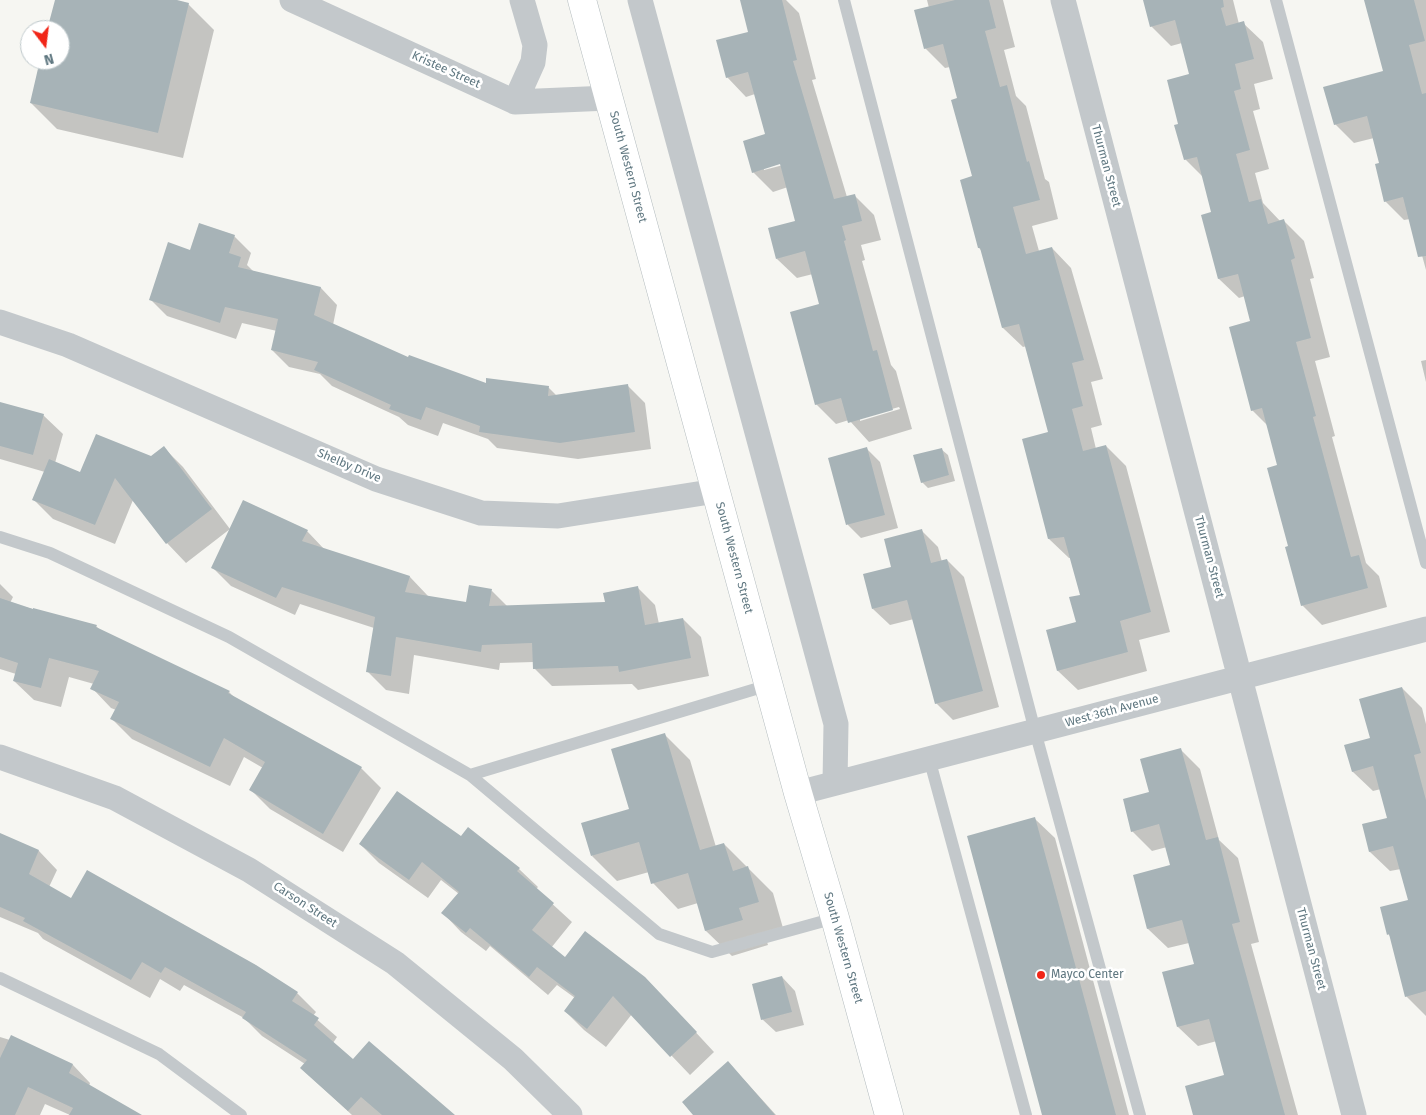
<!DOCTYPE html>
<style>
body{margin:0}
#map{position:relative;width:1426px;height:1115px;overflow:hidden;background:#f6f6f2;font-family:"Fira Sans",sans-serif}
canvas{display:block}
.north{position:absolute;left:20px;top:20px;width:50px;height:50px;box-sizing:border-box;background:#fff;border:1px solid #bfc9cc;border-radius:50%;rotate:165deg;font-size:14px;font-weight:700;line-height:20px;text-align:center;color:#5f7780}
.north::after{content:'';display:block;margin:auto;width:18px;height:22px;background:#f12618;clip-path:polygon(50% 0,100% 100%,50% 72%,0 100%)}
</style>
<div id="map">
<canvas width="1426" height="1115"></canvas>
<div class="north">N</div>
</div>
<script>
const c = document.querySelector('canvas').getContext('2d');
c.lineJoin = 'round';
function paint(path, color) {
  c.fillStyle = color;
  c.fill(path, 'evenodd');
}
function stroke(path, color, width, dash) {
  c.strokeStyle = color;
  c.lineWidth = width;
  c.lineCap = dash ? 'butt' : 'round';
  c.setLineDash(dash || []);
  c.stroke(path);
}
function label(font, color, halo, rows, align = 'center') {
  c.font = font + ' "Fira Sans",sans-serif';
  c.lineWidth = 5;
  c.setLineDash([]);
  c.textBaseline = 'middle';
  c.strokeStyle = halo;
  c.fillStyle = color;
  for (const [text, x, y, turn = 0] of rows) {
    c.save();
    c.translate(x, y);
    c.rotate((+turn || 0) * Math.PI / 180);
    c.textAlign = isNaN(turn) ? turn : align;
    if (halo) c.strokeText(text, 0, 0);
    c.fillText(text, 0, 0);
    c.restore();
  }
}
const shadow = new Path2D(`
 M56 0H171L188 4 214 30 183 158 57 129 31 103 42 60H60V30H49Z
 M753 0H786L799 13 816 79 812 80 847 197 854 195 874 215 881 240 861 245 865 260 862 261 891 365 896 371 912 429 869 442 849 420 836 424 816 404 821 305 813 274 797 278 777 259 797 222 788 187 773 192 753 172 767 135 755 94 746 97 727 77 750 32ZM786 162 787 164 764 170V168ZM899 407 900 409 860 421V418Z
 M927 0H1003L1015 47 1004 50 1016 96 1026 106 1045 179 1049 182 1058 219 1032 226 1039 251 1052 248 1071 268 1103 379 1091 382 1102 425 1091 428 1096 449 1106 446 1126 466 1170 632 1139 640 1147 671 1078 690 1058 671 1047 631 1077 623 1081 595 1071 558H1069L1049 539 1050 433 1027 346 1023 347 1003 328 982 251 979 248 973 177 959 99 950 67 945 68 925 48 929 8Z
 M1144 0H1233L1239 24 1243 23 1263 42 1273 79 1254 84 1260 109 1253 111 1269 169 1255 173 1263 203 1281 222 1284 221 1304 241 1314 278 1310 279 1330 357 1315 361 1335 436 1332 437 1366 563 1379 576 1387 607 1322 625 1302 605 1290 547 1278 466 1268 426 1252 410V322L1245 296 1239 298 1219 279 1213 213 1204 178 1185 159 1180 125 1191 75 1182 43 1171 46 1151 26Z
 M1365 0H1426V270L1414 226 1410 219 1404 220 1385 201 1381 164 1374 138 1354 143 1335 124 1384 72Z
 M234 236 251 253 247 265 255 273 321 288 337 305 333 325 409 359 487 384V379L549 388 557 396 628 386 645 403 651 449 578 459 497 448 488 439 443 423 438 436 408 425 399 417 332 386 320 374 289 367 272 350 277 331 242 323 236 339 167 316 150 299 191 251Z
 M1426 360V382L1421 361Z
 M0 403 43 415 63 434 55 463 80 474 151 458 164 448 183 467 230 529 186 563 167 543 133 500 115 544 53 519 34 500 45 472 0 459Z
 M867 449 880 462 898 528 861 538 848 525 830 459Z
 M941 449 948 455 955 481 928 488 922 482Z
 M921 530 938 547 942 562 947 560 964 577 999 707 953 720 936 703 914 619 890 625 873 609 893 568Z
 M307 531 325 550 410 577 428 596 427 597 467 604 492 591 508 607 606 603 637 587 655 605 659 624 683 619 701 637 709 676 638 690 632 684 552 686 534 668V662L500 663 499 670 414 655 409 694 386 690 368 672 374 628 300 604 295 615 231 586 213 568Z
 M0 584 13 597 10 603 96 626 101 631 229 692 235 698 361 768 381 788 343 852 270 809 250 789 263 768 244 757 230 786 132 739 112 719 116 710 111 708 92 688 94 684 69 677 61 707 34 700 14 681 16 674 0 669Z
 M1402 688 1422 708 1426 724V1016L1406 996 1391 937 1388 934 1409 900 1401 869 1390 871 1370 852 1363 825 1388 819 1381 789 1373 791 1353 772 1346 746 1372 739Z
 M665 735 690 760 716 847 724 844 773 893 783 928 764 933 768 945 732 956 706 931 698 903 678 909 653 883 649 872 617 881 592 856 631 810Z
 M1181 750 1200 769 1219 840 1238 858 1259 942 1251 944 1298 1115H1194L1226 1076 1217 1041 1198 1046 1178 1027 1195 964 1189 943 1168 948 1148 929 1135 876 1172 866 1167 847 1152 851 1132 831 1151 793Z
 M1035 819 1055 838 1129 1115H1043Z
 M0 834 39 851 57 870 49 887 71 899 297 993 316 1012 313 1016 337 1037 333 1043 353 1060 453 1115H352L301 1068 305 1064 262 1036 244 1018 184 985 180 991 160 979 150 998 43 939 38 933 0 917Z
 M461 838 519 869 538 887 536 889 572 922 551 948 565 959 664 998 714 1052 690 1075 632 1014 606 1047 584 1030 565 1011 575 998 557 985 548 995 490 946 486 951 461 932 443 913 459 894 441 880 428 898 379 863 360 844Z
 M782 977 795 991 804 1025 776 1032 762 1019Z
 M0 1037 10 1040 11 1037 73 1065 90 1083 89 1086 139 1115H70L45 1104 40 1115H0Z
 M727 1063 747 1083 776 1115H695Z`);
const building = new Path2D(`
 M55 0H177L189 3 158 133 30 103 40 60H60V30H47Z
 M740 0H782L797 60 793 61 834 199 855 194 862 221 842 226 846 240 844 241 873 351 877 350 893 410 848 423 841 398 815 405 790 312 819 304 805 251 776 259 768 228 795 221 780 164 752 173 743 141 765 134 748 72 726 78 716 40 748 32Z
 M955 0H989L996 28 985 31 1000 87 1007 85 1027 162 1029 161 1040 200 1013 207 1026 254 1052 247 1084 360 1072 363 1083 406 1072 409 1083 451 1106 445 1151 612 1120 621 1128 652 1057 671 1046 630 1076 622 1069 597 1080 595 1064 537 1048 539 1022 439 1048 432 1019 324 1002 328 980 248H978L960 180 972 176 951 100 957 98 943 44 924 49 914 10Z
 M1143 0H1223L1224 7 1221 8 1226 26 1244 21 1254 59 1235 64 1241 89 1234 91 1250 150 1236 154 1249 202 1261 199 1268 224 1284 219 1295 258 1291 260 1311 338 1296 342 1316 416 1313 417 1351 557 1359 555 1368 588 1301 606 1285 547 1288 546 1267 468 1277 465 1262 408 1251 411 1229 327 1250 321 1238 274 1218 279 1201 215 1211 212 1197 157 1184 160 1174 125 1178 124 1167 80 1189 74 1175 20 1150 27Z
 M1364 0H1414L1425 41 1409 45 1422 94 1426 93V256L1418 257 1403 197 1384 202 1375 164 1379 163 1367 116 1334 125 1323 87 1383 71Z
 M199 223 235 235 229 253 241 257 238 267 321 287 314 315 408 357 409 355 486 383V378L549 386 548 396 628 384 635 432 560 443 479 432 480 426 426 407 421 420 389 409 391 405 314 370 318 362 271 350 278 319 225 307 220 323 149 300 168 242 190 250Z
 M0 402 44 414 33 455 0 446Z
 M96 434 151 456 164 446 212 509 166 544 115 478 95 525 32 500 49 459 80 472Z
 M867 447 885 515 846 525 828 458Z
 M942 448 949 475 921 483 913 455Z
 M243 500 308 530 302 541 410 576 405 592 466 602 469 585 492 589 489 606 605 602 603 593 638 586 645 625 683 618 691 658 619 672 618 666 533 669 532 643 482 645 481 652 396 637 391 676 366 672 375 617 282 587 276 598 211 568Z
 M922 529 931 563 947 559 983 691 935 704 907 600 872 609 863 574 891 567 884 539Z
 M0 598 33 609V608L97 625 96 627 230 691 228 693 362 767 323 834 249 790 265 762 224 738 210 767 110 719 119 702 90 689 99 671 49 658 41 688 13 681 18 663 0 657Z
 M1402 687 1421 753 1414 755 1426 800V991L1405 997 1389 934 1387 935 1380 907 1408 900 1393 846 1369 852 1362 824 1387 818 1373 766 1352 772 1344 745 1370 738 1359 699Z
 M665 733 700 850 724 843 733 871 748 866 759 902 739 908 743 920 705 931 688 873 651 884 639 842 591 856 581 823 629 809 611 749Z
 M1181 748 1206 840 1218 837 1240 922 1232 924 1285 1115H1193L1185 1086 1224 1075 1209 1019 1177 1027 1162 972 1194 964 1182 920 1147 929 1133 875 1170 865 1159 824 1131 832 1123 799 1149 792 1140 759Z
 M397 791 461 836 468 827 520 868 517 871 554 903 532 930 565 957 585 931 645 977 697 1032 670 1057 613 996 587 1029 564 1011 575 996 537 967 529 977 470 928 466 933 441 913 459 892 422 862 409 880 359 844Z
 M1035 817 1116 1115H1042L967 836Z
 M0 833 39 850 29 874 71 898 87 870 256 965 298 992 292 1001 319 1018 314 1025 353 1059 369 1041 455 1115H382L361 1097 348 1111 300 1068 307 1060 242 1018 246 1012 165 967 161 973 142 962 131 980 23 921 25 918 0 907Z
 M782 976 792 1012 761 1020 752 984Z
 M11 1035 73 1064 69 1073 142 1115H69L73 1108 28 1087 15 1115H0V1058Z
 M728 1061 775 1115H693L682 1102Z`);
const service = new Path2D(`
 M844 0 1035 731 1140 1115
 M1276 0 1426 563
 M0 537 50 553 229 637 470 775 659 934 712 952 835 918
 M929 758 1026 1115
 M470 775 769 685
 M0 978 159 1054 241 1115`);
const minor = new Path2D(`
 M292 0 515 102 609 98
 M640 0 836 724 835 783
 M1063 0 1354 1115
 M515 102 533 62 535 45 522 0
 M0 322 68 345 376 479 481 513 558 516 716 491
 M0 757 115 798 249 870 395 963 513 1059 570 1115
 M798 793 1426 629`);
const secondary = new Path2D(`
 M582 0 798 793 835 918 889 1115`);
const markers = [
 [1041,975,5,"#f12618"]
];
const streetNames = [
 ["Kristee Street",446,70,24],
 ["Thurman Street",1106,166,75],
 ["South Western Street",628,167,75],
 ["Shelby Drive",349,466,23],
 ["Thurman Street",1209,557,75],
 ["South Western Street",734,558,75],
 ["West 36th Avenue",1112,711,-15],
 ["Carson Street",305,905,33],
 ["South Western Street",843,948,74],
 ["Thurman Street",1311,949,75]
];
const poiNames = [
 ["Mayco Center",1051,975]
];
paint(shadow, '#0003');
paint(building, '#a7b3b7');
stroke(secondary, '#b0b9bc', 29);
stroke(service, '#c3c8cb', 12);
stroke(minor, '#c3c8cb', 25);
stroke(secondary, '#fff', 28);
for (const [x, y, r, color] of markers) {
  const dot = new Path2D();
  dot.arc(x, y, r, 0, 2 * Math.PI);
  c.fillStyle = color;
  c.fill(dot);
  stroke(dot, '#fff', 2);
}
label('12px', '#5f7780', '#fff', streetNames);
label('12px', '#5f7780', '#fff', poiNames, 'left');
</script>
